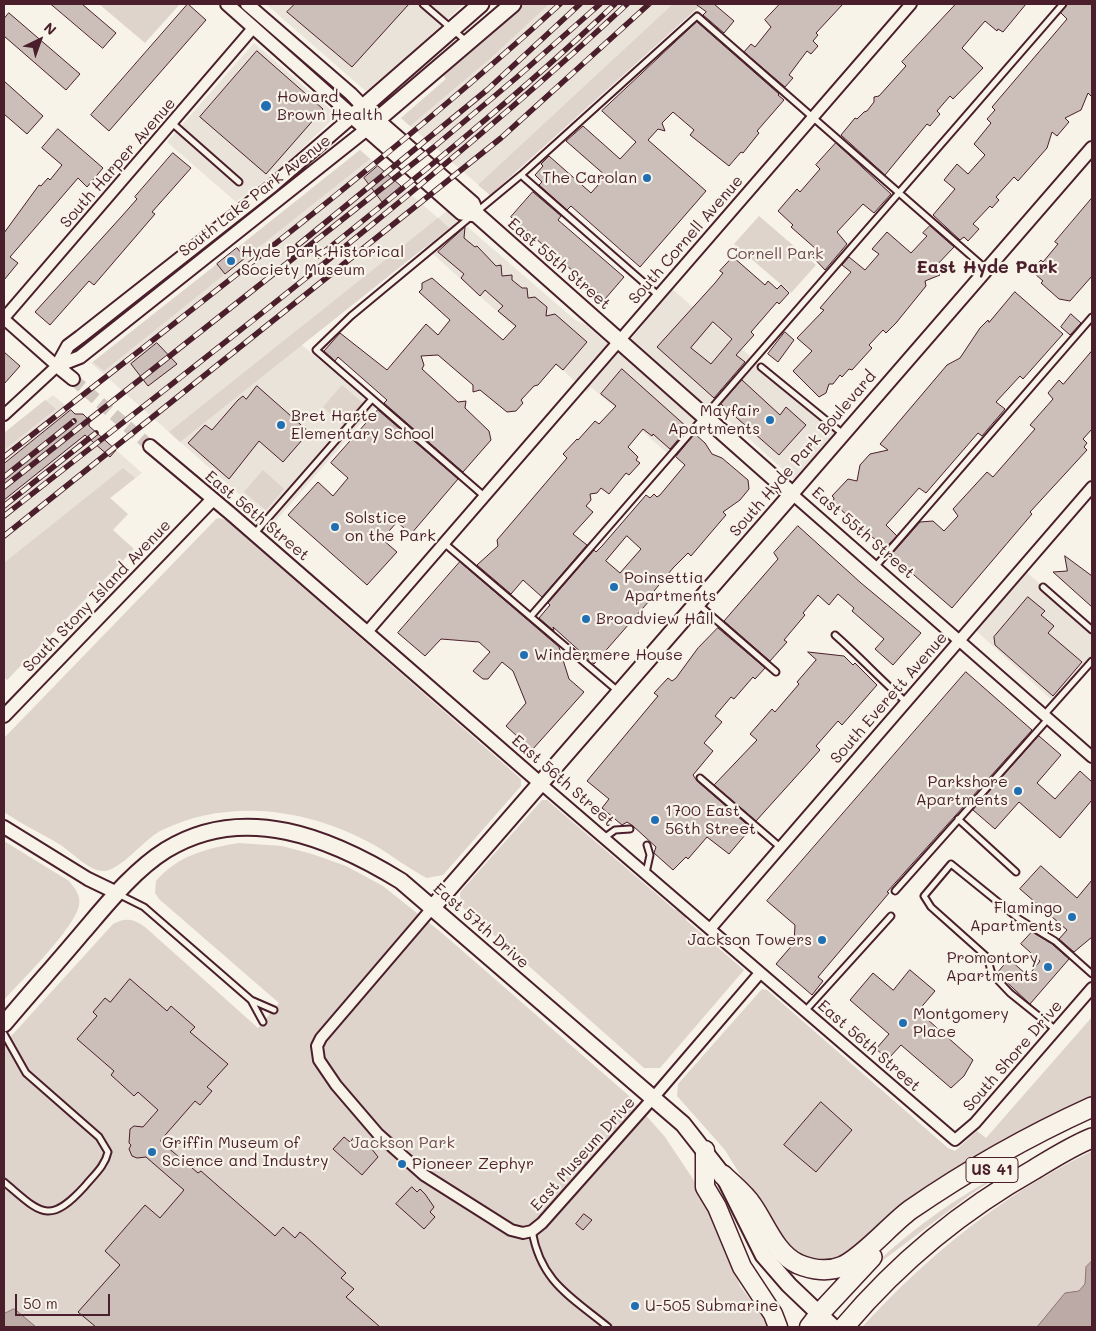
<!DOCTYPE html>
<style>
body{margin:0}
#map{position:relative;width:1096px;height:1331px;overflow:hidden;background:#f7f3e8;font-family:Mali,sans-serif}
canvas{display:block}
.frame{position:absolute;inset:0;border:5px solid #4a1f2b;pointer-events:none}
.north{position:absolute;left:15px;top:15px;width:50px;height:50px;-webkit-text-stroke:4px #f7f3e8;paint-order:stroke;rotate:42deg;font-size:14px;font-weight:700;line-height:20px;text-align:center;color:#4a1f2b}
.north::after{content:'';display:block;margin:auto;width:18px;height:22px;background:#4a1f2b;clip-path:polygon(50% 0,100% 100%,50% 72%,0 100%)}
.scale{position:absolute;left:15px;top:1294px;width:95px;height:22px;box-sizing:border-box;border:2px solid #4a1f2b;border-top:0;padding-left:6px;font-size:15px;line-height:18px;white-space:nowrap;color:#4a1f2b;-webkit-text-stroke:4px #f7f3e8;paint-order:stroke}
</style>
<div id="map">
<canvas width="1096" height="1331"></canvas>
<div class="frame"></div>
<div class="north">N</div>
<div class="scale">50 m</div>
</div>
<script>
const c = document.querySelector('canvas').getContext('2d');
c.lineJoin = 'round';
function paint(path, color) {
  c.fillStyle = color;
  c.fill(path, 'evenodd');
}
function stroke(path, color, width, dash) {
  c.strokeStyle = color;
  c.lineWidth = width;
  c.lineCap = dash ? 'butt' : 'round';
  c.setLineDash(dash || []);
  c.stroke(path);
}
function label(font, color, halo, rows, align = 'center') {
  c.font = font + ' Mali,sans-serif';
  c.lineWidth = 4.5;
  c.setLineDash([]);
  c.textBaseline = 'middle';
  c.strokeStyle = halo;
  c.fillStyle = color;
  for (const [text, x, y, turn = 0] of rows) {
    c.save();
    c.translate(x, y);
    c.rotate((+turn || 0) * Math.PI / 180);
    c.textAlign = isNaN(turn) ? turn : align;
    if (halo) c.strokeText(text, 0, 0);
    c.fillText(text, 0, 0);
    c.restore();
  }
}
const built = new Path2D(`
 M266 4H464L368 93Z
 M525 4H702L490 195 401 118 446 79 443 75Z
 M254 43 337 115 280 169 236 202 167 142Z
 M360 150 438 218 448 210 575 320 586 325 619 354 672 289 840 433 798 483 714 407 672 457 591 387 587 392 425 247 302 345 375 407 273 524 91 363 217 264 225 274 245 258 237 248Z
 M53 395 77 415 82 414 89 419 88 425 142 473 4 582V433Z
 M1022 568 1092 630V661L1055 703 971 626Z`);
const green = new Path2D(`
 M99 4H180L145 43Z
 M525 4H549L492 57 410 126 401 118 446 79 443 75Z
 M673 4H702L490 195 478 185Z
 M360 150 370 159 245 258 237 248Z
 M759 216 816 265 791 293 734 244Z
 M438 218 449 228 180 442 169 432Z
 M217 264 225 274 104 371 93 362Z
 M342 385 363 403 344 425 323 407Z
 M45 400 56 409 4 450V433Z
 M123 468 135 478 110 498 128 514 113 530 134 549 7 680 4 677V563Z
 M263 470 284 489 266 510 244 492Z
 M219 518 226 520 521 779V786L443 875 427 878C409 869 393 856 376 846 311 809 230 797 162 830 144 839 120 871 104 871 88 871 72 852 59 844 41 833 21 824 4 812V738L216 519Z
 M542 800H547L675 910H679L686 916V920L744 970 660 1068H644L461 906 460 893 462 890Z
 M4 841 69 881C75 888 81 896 79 905 75 928 21 981 4 1000Z
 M239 843 282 846 312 854 346 866 383 886 442 933 627 1094 665 1137 695 1182 711 1209 740 1286 771 1327H4V1044L113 924C126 917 134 919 145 927L258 1028 279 1003 159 899 155 893 156 881C177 856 207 848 239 843Z
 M762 989 767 990 948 1148 955 1151 977 1131 986 1138 1092 1017V1102L854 1252 825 1264 794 1253 774 1230 725 1150 677 1096 678 1084Z
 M1092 1151V1261L1086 1267 1085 1284 1079 1291 1065 1294 1037 1327H862C932 1252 999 1197 1092 1151Z
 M1006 1171 970 1195 866 1273C906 1233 955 1198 1006 1171Z`);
const water = new Path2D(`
 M1092 1261V1327H1037L1065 1293 1079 1291 1085 1284 1086 1267Z
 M14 1309 17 1311 36 1327H4V1314Z`);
const building = new Path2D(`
 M51 4H82L116 33 103 48Z
 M188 4 206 20 109 131 91 115Z
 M295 4H409L352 67 287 12Z
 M696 4H714L734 21 724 33 703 15 706 12Z
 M780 4H843L816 33 818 35 813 41 818 46 811 54 807 51 789 75 793 78 785 87 744 52 751 44 755 47 771 27 765 20Z
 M956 4H1026L1003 32 998 29 997 31 985 21 962 48 983 68 953 99 950 96 937 111 940 114 930 126 927 124 885 175 841 135 855 118 857 119 864 112 867 111 874 102V97L879 96 906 66 902 62Z
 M1067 4H1092V97L1088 93 1081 110 1065 118 1069 122 1057 136 1052 132 1047 148 1018 181 1014 177 996 197 999 200 992 208 990 206 973 224 979 229 968 241 964 237 960 240 933 215 955 189 944 180 957 164 968 174 985 155 974 144 991 123 987 119 995 110 992 107 1067 19 1061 13Z
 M9 13 80 74 66 90 4 36V19Z
 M697 22 779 94 778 95 784 100 757 131 759 133 743 153 741 152 729 166 690 135 694 130 673 112 662 123 665 131 658 129 648 140 706 191 640 267 571 206 567 210 539 185 542 182 535 175 543 166 541 164 549 156 591 193 606 176 566 141 583 126 620 159 636 142 602 111Z
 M257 51 323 109 266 174 200 117Z
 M4 81 43 116 27 134 4 114Z
 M58 129 103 168 87 187 78 178 10 257 18 263 4 280V233L39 185 41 186 48 178 50 180 62 165 42 148Z
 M836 143 891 194 874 213 863 204 837 232 847 244 825 270 811 255 816 249 791 227 793 225 778 211 797 189 800 192 820 169 816 165Z
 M173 153 191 168 152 212 155 214 94 285 89 281 50 325 35 312 122 216 137 199 135 197Z
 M378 166 401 186 382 202 364 178Z
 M533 192 561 216 558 220 624 277 605 299 511 217Z
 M1092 198V276L1070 301 1059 299 1041 283 1043 281 1034 273 1037 271 1034 268 1041 260 1043 262 1058 244 1055 242Z
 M930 226 954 247 933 269 940 275 925 281 926 286 896 323 886 333 883 330 869 345 872 348 852 370 849 369 842 377 840 375 833 384H829L826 393 819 397 793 371 812 351 797 338 824 310 820 308 851 272 842 265 849 257 865 270 879 254 872 249 887 232 911 253 927 236 923 233Z
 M465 227 464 238 475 247 477 246 496 266 501 265 502 276 512 275V280L522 288H527L528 298 535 297 547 307 546 316 555 314 587 342 563 370 556 364 538 385 534 386 521 400 523 403 516 411 507 412 480 390 473 392V385L438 355 421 356 424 365 422 369 458 402 466 401 465 408 489 431 491 440 463 472 384 403 387 400 338 357 335 361 324 351 340 333 387 370 426 324 438 335 450 320 419 292 422 289V283L432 278 503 340 516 326 498 311 503 306 485 290 480 296 461 278 464 274 438 252Z
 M237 248 245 258 225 274 217 264Z
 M733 257 765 285 768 281 777 289 781 285 789 293 779 304 777 302 751 332 754 335 736 355 745 362 714 398 657 347 715 283 723 273 720 271ZM713 322 732 339 711 364 691 348Z
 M1015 292 1063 334 1023 379 1020 376 996 402 1005 409 982 436 978 433 926 493 919 488 895 515 886 525 897 536 885 548 833 503 834 498 832 496 848 479 857 481 860 465 870 454 888 450 880 444 947 365 960 358 980 328 988 320 989 322Z
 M1071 314 1081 323 1070 335 1061 327Z
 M785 332 794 340 778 362 768 354Z
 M157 343 177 364 148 386 131 364Z
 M1092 351V429L1083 439 1087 443 1084 447 1087 450 1030 512 1032 514 952 608 891 555 920 522 933 521 944 531 958 516 953 509 987 472 993 477 1035 429 1030 425 1053 399 1048 393 1059 380 1063 384Z
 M4 352 20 366 4 384Z
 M622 369 688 428 670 449 653 434 652 436 643 429 628 447 638 457 636 460 640 463 629 475 626 473 609 494 601 488 597 493 590 494 591 500 586 506 593 512 573 534 587 545 542 597 523 580 511 594 477 565 498 546 497 540 567 458 563 454 577 439 578 440 595 421 599 424 616 406 601 394Z
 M742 380 780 415 786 407 806 425 779 455 721 404Z
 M257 386 309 432 283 462 259 441 229 479 188 443 205 425 212 430 238 400 243 396 246 399Z
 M71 410 75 414H83L89 420V426L116 450 110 457 85 435 4 500V464Z
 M378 410 458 479 411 534 397 522 382 539 397 552 367 585 288 515 318 482 333 496 348 478 331 463Z
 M695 434 705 443 712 454 722 458 748 480 749 489 740 500 723 512 726 515 708 536 691 556 688 553 673 568 654 591 650 600 594 664 553 627 554 631 539 618 550 605 548 603 594 550 596 552 602 546 646 495 650 498 654 494 657 497 660 495 685 465 676 457ZM627 536 641 549 620 573 606 561Z
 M798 526 861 583 921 633 893 665 875 649 884 639 852 611 854 608 838 594 829 605 818 595 803 613 805 615 784 640 787 642 770 661 724 621 778 559 774 553Z
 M1065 556 1092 576V607L1053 572 1067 571Z
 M460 562 559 647 569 679 584 692 532 750 506 726 526 703 513 671 502 662 488 679H483L473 671 490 652 479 642 441 639 425 656 398 633Z
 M1028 597 1045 611 1041 615 1054 626 1048 633 1082 662 1053 696 995 645 994 637Z
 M718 628 765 668 755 679 753 677 734 699 731 697 715 716 722 722 704 743 713 751 693 775 697 781 751 828 729 854 707 837 688 859 686 857 673 870 654 853 656 847 633 826 627 822 622 825 602 808 609 799 587 781 658 696 654 693 668 678 672 681 676 678 698 648Z
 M808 652 844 656 853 665 855 663 877 685 842 725 838 721 816 746 820 750 756 821 714 785 757 740 750 734 772 709 775 712 799 684 797 682 816 660Z
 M966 672 1032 730 887 892 889 893 818 977 823 981 812 995 776 964 794 943 795 925 767 901Z
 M1039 736 1061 755 1037 783 1055 799 1080 771 1092 782V800L1060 838 1019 802 995 829 973 810Z
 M1041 866 1077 898 1092 880V937L1074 952 1059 939 1067 930 1020 889Z
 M1032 932 1052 944 1069 959 1030 1004 997 973 1009 959 1028 976 1040 961 1021 944Z
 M910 970 935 991 918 1011 973 1060 964 1076 951 1088 901 1045 888 1059 876 1049 889 1034 850 1000 873 973 893 990Z
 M130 979 167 1011 171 1006 195 1027 190 1032 228 1064 207 1087 212 1091 200 1105 195 1101 160 1141 198 1173 201 1171 275 1236 283 1227 295 1238 300 1232 304 1235 346 1273 341 1278 354 1289 346 1297 380 1327H96L78 1312 120 1265 105 1251 145 1205 160 1218 184 1190 146 1157 137 1158 132 1156 129 1149 131 1145 129 1143 130 1129 134 1126 143 1127 158 1110 138 1092 134 1096 111 1075 114 1071 77 1039 97 1016 93 1012 105 998 110 1002Z
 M821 1102 852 1130 816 1172 784 1145Z
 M355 1136 368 1144 378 1157 362 1175 333 1149 344 1137 350 1142Z
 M412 1187 417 1192 420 1189 425 1194 434 1207 430 1212 435 1217 424 1229 396 1204Z
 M584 1214 592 1220 583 1230 576 1224Z`);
const tertiaryTunnel = new Path2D(`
 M73 379 150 446`);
const service = new Path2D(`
 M423 4 466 41
 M172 123 239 182
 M521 175 658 295
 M761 367 843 434
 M484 496 316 350 351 316 521 175 697 16 986 269
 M254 534 372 399
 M444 543 619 692
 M875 567 1092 317
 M1043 587 1092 630
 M699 605 776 672
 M531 616 1063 4
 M835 635C860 657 881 680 906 702
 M1044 715 1092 661
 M700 778 780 847
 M958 819 1016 872
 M604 838 615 830 630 829
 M646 873 650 855 647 845
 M895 891 1048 719
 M118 894 144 907 251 1000 274 1010
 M251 1000 263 1022
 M805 1011 891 916
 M1056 1030 1010 993 992 974 987 957 931 907 924 896 951 864 1019 919 1055 941 1092 974
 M4 1034 26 1073 99 1137 108 1152C105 1166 94 1175 85 1186 48 1227 40 1212 4 1182
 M532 1231C541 1282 570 1296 608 1327`);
const minor = new Path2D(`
 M4 318 254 27
 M4 319 57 366 4 415
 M792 494 1092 757
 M367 632 911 4
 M540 783 955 1140 975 1123 1092 988
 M433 907 321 1038 317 1046 319 1060 336 1085 378 1134 424 1175 511 1230 523 1233 532 1231 542 1223 653 1098 760 973
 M710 929 1092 487`);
const tertiary = new Path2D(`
 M247 4 351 94 377 121
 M57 366 68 346 80 337 272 186 353 116 227 4
 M57 366 80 357 367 129
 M57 366 73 379
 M150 446 231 514 540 783
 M792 494 1092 148
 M4 716 213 499
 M4 827 88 879 117 893`);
const secondary = new Path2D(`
 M377 121 472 204 476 214 792 494 433 907
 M370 126 513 4
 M476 214 462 212 353 116 481 4
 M4 1024C30 993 57 963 83 932 107 904 134 870 166 850 244 802 331 838 401 881L683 1124 723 1175 763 1255 789 1285 833 1327`);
const trunk = new Path2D(`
 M705 1150V1187L717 1207 742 1267 773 1314 778 1327
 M809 1327 819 1314`);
const motorway = new Path2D(`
 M723 1175C732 1184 745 1194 752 1205 766 1225 775 1253 798 1264 812 1270 829 1272 843 1266 864 1256 890 1225 910 1210 968 1170 1028 1136 1092 1107
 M819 1314 872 1257
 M844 1327C898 1263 962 1210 1035 1169 1053 1158 1072 1146 1092 1138`);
const rail = new Path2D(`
 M298 245 487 90 580 4
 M319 256C420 175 521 93 615 4
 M4 457C191 309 383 165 560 4
 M4 477 74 421
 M4 487 434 147 516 78 600 4
 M4 506 96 433
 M4 516C214 350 430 187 627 4
 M4 536 501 138 649 4`);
const markers = [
 [266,106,6,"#1f6fb2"],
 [647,178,5,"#1f6fb2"],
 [231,261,5,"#1f6fb2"],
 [770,420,5,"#1f6fb2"],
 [281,425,5,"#1f6fb2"],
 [335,527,5,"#1f6fb2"],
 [614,587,5,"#1f6fb2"],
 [586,619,5,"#1f6fb2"],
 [524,655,5,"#1f6fb2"],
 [1018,791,5,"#1f6fb2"],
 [655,820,5,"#1f6fb2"],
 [1072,917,5,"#1f6fb2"],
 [822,940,5,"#1f6fb2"],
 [1048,967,5,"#1f6fb2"],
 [903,1023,5,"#1f6fb2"],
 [152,1152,5,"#1f6fb2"],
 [402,1164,5,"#1f6fb2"],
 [635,1306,5,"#1f6fb2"]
];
const shields = [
 [992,1170,52]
];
const shieldNames = [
 ["US 41",992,1170]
];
const poiNames = [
 ["Howard",277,97],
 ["Brown Health",277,115],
 ["The Carolan",637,178,"right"],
 ["Hyde Park Historical",241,252],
 ["Society Museum",241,270],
 ["Mayfair",760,411,"right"],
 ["Apartments",760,429,"right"],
 ["Bret Harte",291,416],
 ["Elementary School",291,434],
 ["Solstice",345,518],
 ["on the Park",345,536],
 ["Poinsettia",624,578],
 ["Apartments",624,596],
 ["Broadview Hall",596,619],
 ["Windermere House",534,655],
 ["Parkshore",1008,782,"right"],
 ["Apartments",1008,800,"right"],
 ["1700 East",665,811],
 ["56th Street",665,829],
 ["Flamingo",1062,908,"right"],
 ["Apartments",1062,926,"right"],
 ["Jackson Towers",812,940,"right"],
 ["Promontory",1038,958,"right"],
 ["Apartments",1038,976,"right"],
 ["Montgomery",913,1014],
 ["Place",913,1032],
 ["Griffin Museum of",162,1143],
 ["Science and Industry",162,1161],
 ["Pioneer Zephyr",412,1164],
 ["U-505 Submarine",645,1306]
];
const streetNames = [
 ["South Harper Avenue",118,163,-49],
 ["South Lake Park Avenue",255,196,-38],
 ["South Cornell Avenue",686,240,-49],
 ["East 55th Street",559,264,41],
 ["South Hyde Park Boulevard",803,454,-49],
 ["East 56th Street",257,516,40],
 ["East 55th Street",863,533,41],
 ["South Stony Island Avenue",97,596,-46],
 ["South Everett Avenue",889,698,-49],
 ["East 56th Street",563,781,41],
 ["East 57th Drive",481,926,41],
 ["East 56th Street",869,1046,41],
 ["South Shore Drive",1013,1056,-49],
 ["East Museum Drive",583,1154,-48]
];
const parkNames = [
 ["Cornell Park",775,254],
 ["Jackson Park",403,1143]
];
const neighbourhoodNames = [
 ["East Hyde Park",987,267]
];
paint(built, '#eae3da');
paint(green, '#ded4cc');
paint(water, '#bcaaa7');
stroke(water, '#8e7275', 1);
paint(building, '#ccbfb9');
stroke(building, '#4a1f2b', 1);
stroke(tertiaryTunnel, '#d4c9c2', 12, [12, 6]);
stroke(service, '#4a1f2b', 9);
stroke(minor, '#4a1f2b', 14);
stroke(tertiary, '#4a1f2b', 16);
stroke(secondary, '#4a1f2b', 19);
stroke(trunk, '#4a1f2b', 21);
stroke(motorway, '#4a1f2b', 22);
stroke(service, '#f7f3e8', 5);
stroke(minor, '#f7f3e8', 10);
stroke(tertiary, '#f7f3e8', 12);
stroke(secondary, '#f7f3e8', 15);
stroke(trunk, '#f7f3e8', 18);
stroke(motorway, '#f7f3e8', 19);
stroke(rail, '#4a1f2b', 5.5);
stroke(rail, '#f7f3e8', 4, [11]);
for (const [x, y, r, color] of markers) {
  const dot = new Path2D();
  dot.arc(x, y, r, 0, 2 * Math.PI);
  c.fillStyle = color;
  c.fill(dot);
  stroke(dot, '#f7f3e8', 2);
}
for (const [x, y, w] of shields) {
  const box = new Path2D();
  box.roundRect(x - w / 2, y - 12.5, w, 25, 4);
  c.fillStyle = '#f7f3e8';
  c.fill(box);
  stroke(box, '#4a1f2b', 1);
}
label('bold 15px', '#4a1f2b', null, shieldNames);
label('16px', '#4a1f2b', '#f7f3e8', poiNames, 'left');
label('16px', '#4a1f2b', '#f7f3e8', streetNames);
label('16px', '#6f4c53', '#f7f3e8', parkNames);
label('bold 18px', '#4a1f2b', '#f7f3e8', neighbourhoodNames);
</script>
